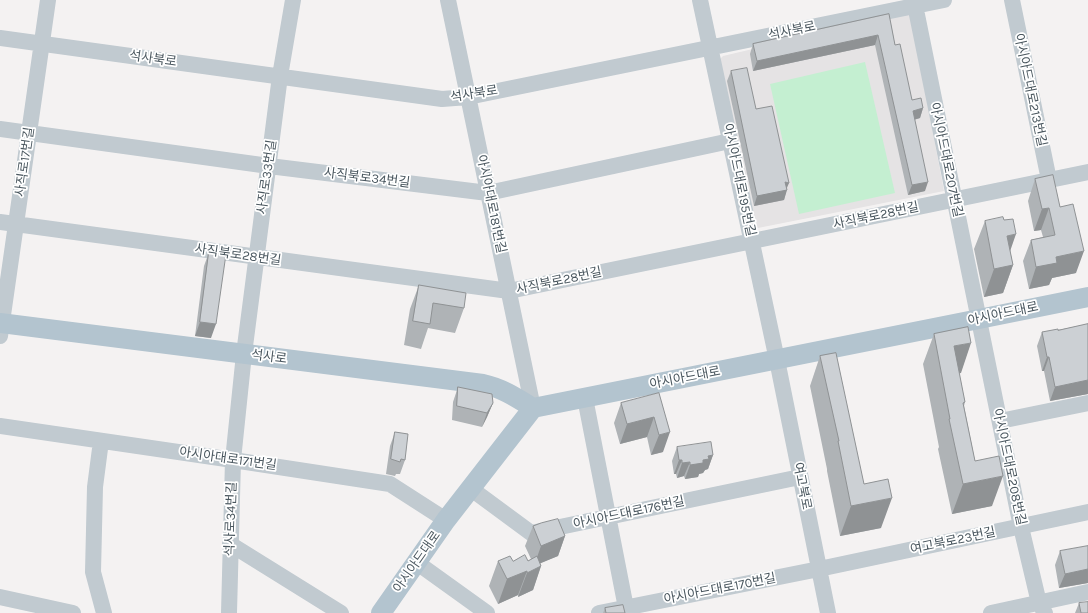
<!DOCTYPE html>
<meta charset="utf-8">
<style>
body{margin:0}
canvas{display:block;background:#f4f2f2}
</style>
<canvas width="1088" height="613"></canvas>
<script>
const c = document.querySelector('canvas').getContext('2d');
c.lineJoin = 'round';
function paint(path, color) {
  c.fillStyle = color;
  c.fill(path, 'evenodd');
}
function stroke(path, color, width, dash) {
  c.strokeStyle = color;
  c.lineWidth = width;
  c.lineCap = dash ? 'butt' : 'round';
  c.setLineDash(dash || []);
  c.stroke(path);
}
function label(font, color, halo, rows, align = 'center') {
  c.font = font + ' Karla,"Noto Sans KR",sans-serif';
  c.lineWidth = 3.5;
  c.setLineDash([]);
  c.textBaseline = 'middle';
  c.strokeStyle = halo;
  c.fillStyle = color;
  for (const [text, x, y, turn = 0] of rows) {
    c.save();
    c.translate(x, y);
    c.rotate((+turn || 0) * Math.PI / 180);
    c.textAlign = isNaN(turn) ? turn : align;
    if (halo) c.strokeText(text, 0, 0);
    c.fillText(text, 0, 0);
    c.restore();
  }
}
const education = new Path2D(`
 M910 12 944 191 758 228 754 227 719 60 723 56Z`);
const green = new Path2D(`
 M865 62 895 193 799 214 770 84Z`);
const minor = new Path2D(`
 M448 0 533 408
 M700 0 777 360 828 613
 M914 0 1021 527 1039 603 1045 613
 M1012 0 1049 180
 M0 38 442 99 468 97 944 0
 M0 129 269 166 488 193 730 141
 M0 222 509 291 1088 172
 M0 336 48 0
 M585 398 627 613
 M1000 421 1088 403
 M0 426 233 460 390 484 446 520
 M101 441 95 487 93 572 104 613
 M470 488 531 533 800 477
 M230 544 341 613
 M416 562 487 613
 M0 597 73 613
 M229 613 233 460 244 354 280 76 293 0
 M599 613 819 569 1088 512
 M991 613 1088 592`);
const major = new Path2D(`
 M0 323 483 384C502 388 517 398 533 408
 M381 613 446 520 533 408 979 319 1088 297`);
const wall = new Path2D(`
 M889 14 895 45 912 100 923 108 920 118 914 120 925 191 908 195 875 45 753 71 750 54 753 44Z
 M731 71 756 109 787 188 784 200 754 206 727 81Z
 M1035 179 1060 207 1076 273 1052 278 1049 285 1029 289 1023 261 1031 240 1043 237 1041 230 1034 231 1028 201Z
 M985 221 1010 250 1013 265 1003 293 984 297 974 249Z
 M209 252 211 338 195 336 204 266Z
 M419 285 464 308 455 333 428 328 421 349 404 345 410 309Z
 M1088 324V394L1050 401 1044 371H1042L1037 346 1042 332 1058 330Z
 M934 334 961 373H959L965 402 964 406 975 461 992 506 952 514 938 449 939 447 923 364Z
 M820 356 864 484 881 528 840 536 827 471V469L810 386Z
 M458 387 493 403 487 417 482 427 452 420 453 402Z
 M659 393 663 452 651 455 647 437 620 444 614 423 621 403Z
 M395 432 405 460 400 474H396L395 476 386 474 390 446Z
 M677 447 713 455 708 469 705 470 703 473 699 474 698 477 685 479 684 476 677 478 676 474H674L672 461Z
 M533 526 565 536 558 556 540 563 541 566 533 590 518 597V595L498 604 489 586 498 561H528L531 559 525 546Z
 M1088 546V583L1059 588 1055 565 1060 551Z
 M1079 603 1088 613H1075Z
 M605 608 625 613H603Z`);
const shadedWall = new Path2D(`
 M878 35 875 45 753 71 757 61Z
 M923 108 920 118 909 121 913 111Z
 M785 182 789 183 786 190H787L784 200 754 206 757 196Z
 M928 182 925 191 908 195 912 185Z
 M1049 208 1041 230 1034 231 1042 209Z
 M1016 234 1006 263 1007 236Z
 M1084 251 1076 273 1052 278 1049 285 1029 289 1036 267 1056 257Z
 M1013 265 1003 293 984 297 994 269Z
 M200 322 216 324 211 338 195 336Z
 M971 343 961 373 943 376 954 346Z
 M1047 357H1049L1044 371H1042Z
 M1088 380V394L1050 401 1055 387Z
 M493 403 487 417 482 427 487 413Z
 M654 417 647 437 620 444 627 424Z
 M670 432 663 452 651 455 659 435Z
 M713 455 708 469 705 470 703 473 699 474 698 477 685 479 690 465 703 460 708 456Z
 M679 460H682L676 474H674Z
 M690 462 684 476 677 478 682 463Z
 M1003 476 992 506 952 514 963 484Z
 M892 498 881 528 840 536 851 506Z
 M565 536 558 556 534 566 541 546Z
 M541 566 533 590 518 597 527 573Z
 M1088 569V583L1059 588 1065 574Z
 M527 571 518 595 498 604 507 579Z`);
const building = new Path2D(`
 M889 14 895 45 900 44 912 100 921 98 923 108 913 111 928 182 912 185 878 35 757 61 753 44Z
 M747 68 756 109 772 106 789 183 785 182 787 190 757 196 731 71Z
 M1053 175 1060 207 1073 204 1084 251 1056 257 1057 263 1036 267 1031 240 1055 235 1049 208 1042 209 1035 179Z
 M1003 217 1004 220 1013 219 1016 234 1007 236 1013 265 994 269 985 221Z
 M209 252 226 254 216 324 200 322Z
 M419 285 466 293 464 308 433 303 430 324 413 321Z
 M1088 324V380L1055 387 1049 357H1047L1042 332 1058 329V330Z
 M968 327 971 343 954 346 965 402 963 403 975 461 999 456 1003 476 963 484 949 419H950L934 334Z
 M836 353 864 484 888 479 892 498 851 506 838 441H839L820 356Z
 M458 387 492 394 493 403 487 413 457 406Z
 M659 393 670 432 659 435 654 417 627 424 621 403Z
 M395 432 408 434 405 460 401 459 400 462 391 459Z
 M711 442 713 455 708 456 709 459 703 460V463L690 465V462L682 463V460H679L677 447Z
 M558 519 565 536 541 546 533 526 541 523Z
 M1088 546V569L1065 574 1060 551Z
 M525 555 528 561 537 556 541 566 527 573V571L507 579 498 561 510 556 513 561Z
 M1088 602V613H1081L1079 603Z
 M623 605 625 613H606L605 608Z`);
const streetNames = [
 ["석사북로",792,31,-12],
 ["석사북로",153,59,8],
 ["아시아드대로213번길",1030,90,78],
 ["석사북로",474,94,-9],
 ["아시아드대로207번길",946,160,78],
 ["사직로17번길",25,162,-82],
 ["사직로33번길",267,177,-82],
 ["사직북로34번길",367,178,7],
 ["아시아드대로195번길",739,180,78],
 ["아시아대로181번길",491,204,78],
 ["사직북로28번길",876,216,-12],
 ["사직북로28번길",238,255,8],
 ["사직북로28번길",559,281,-12],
 ["아시아드대로",1003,314,-12],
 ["석사로",269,357,7],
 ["아시아드대로",685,378,-11],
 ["아시아대로171번길",228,459,8],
 ["아시아드대로208번길",1009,467,78],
 ["여고북로",802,486,79],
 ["아시아드대로176번길",629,513,-12],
 ["석사로34번길",231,519,-88],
 ["여고북로23번길",953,541,-12],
 ["아시아드대로",417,562,-55],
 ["아시아드대로170번길",720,589,-11]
];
paint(education, '#e5e3e4');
paint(green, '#c4efd1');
stroke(minor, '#c1cad0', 16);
stroke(major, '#b3c4cf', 20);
paint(wall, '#afb3b6');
paint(shadedWall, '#8f9294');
paint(building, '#ccd0d4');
stroke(building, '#8f9294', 1);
label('13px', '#4a575f', '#fff', streetNames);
</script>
